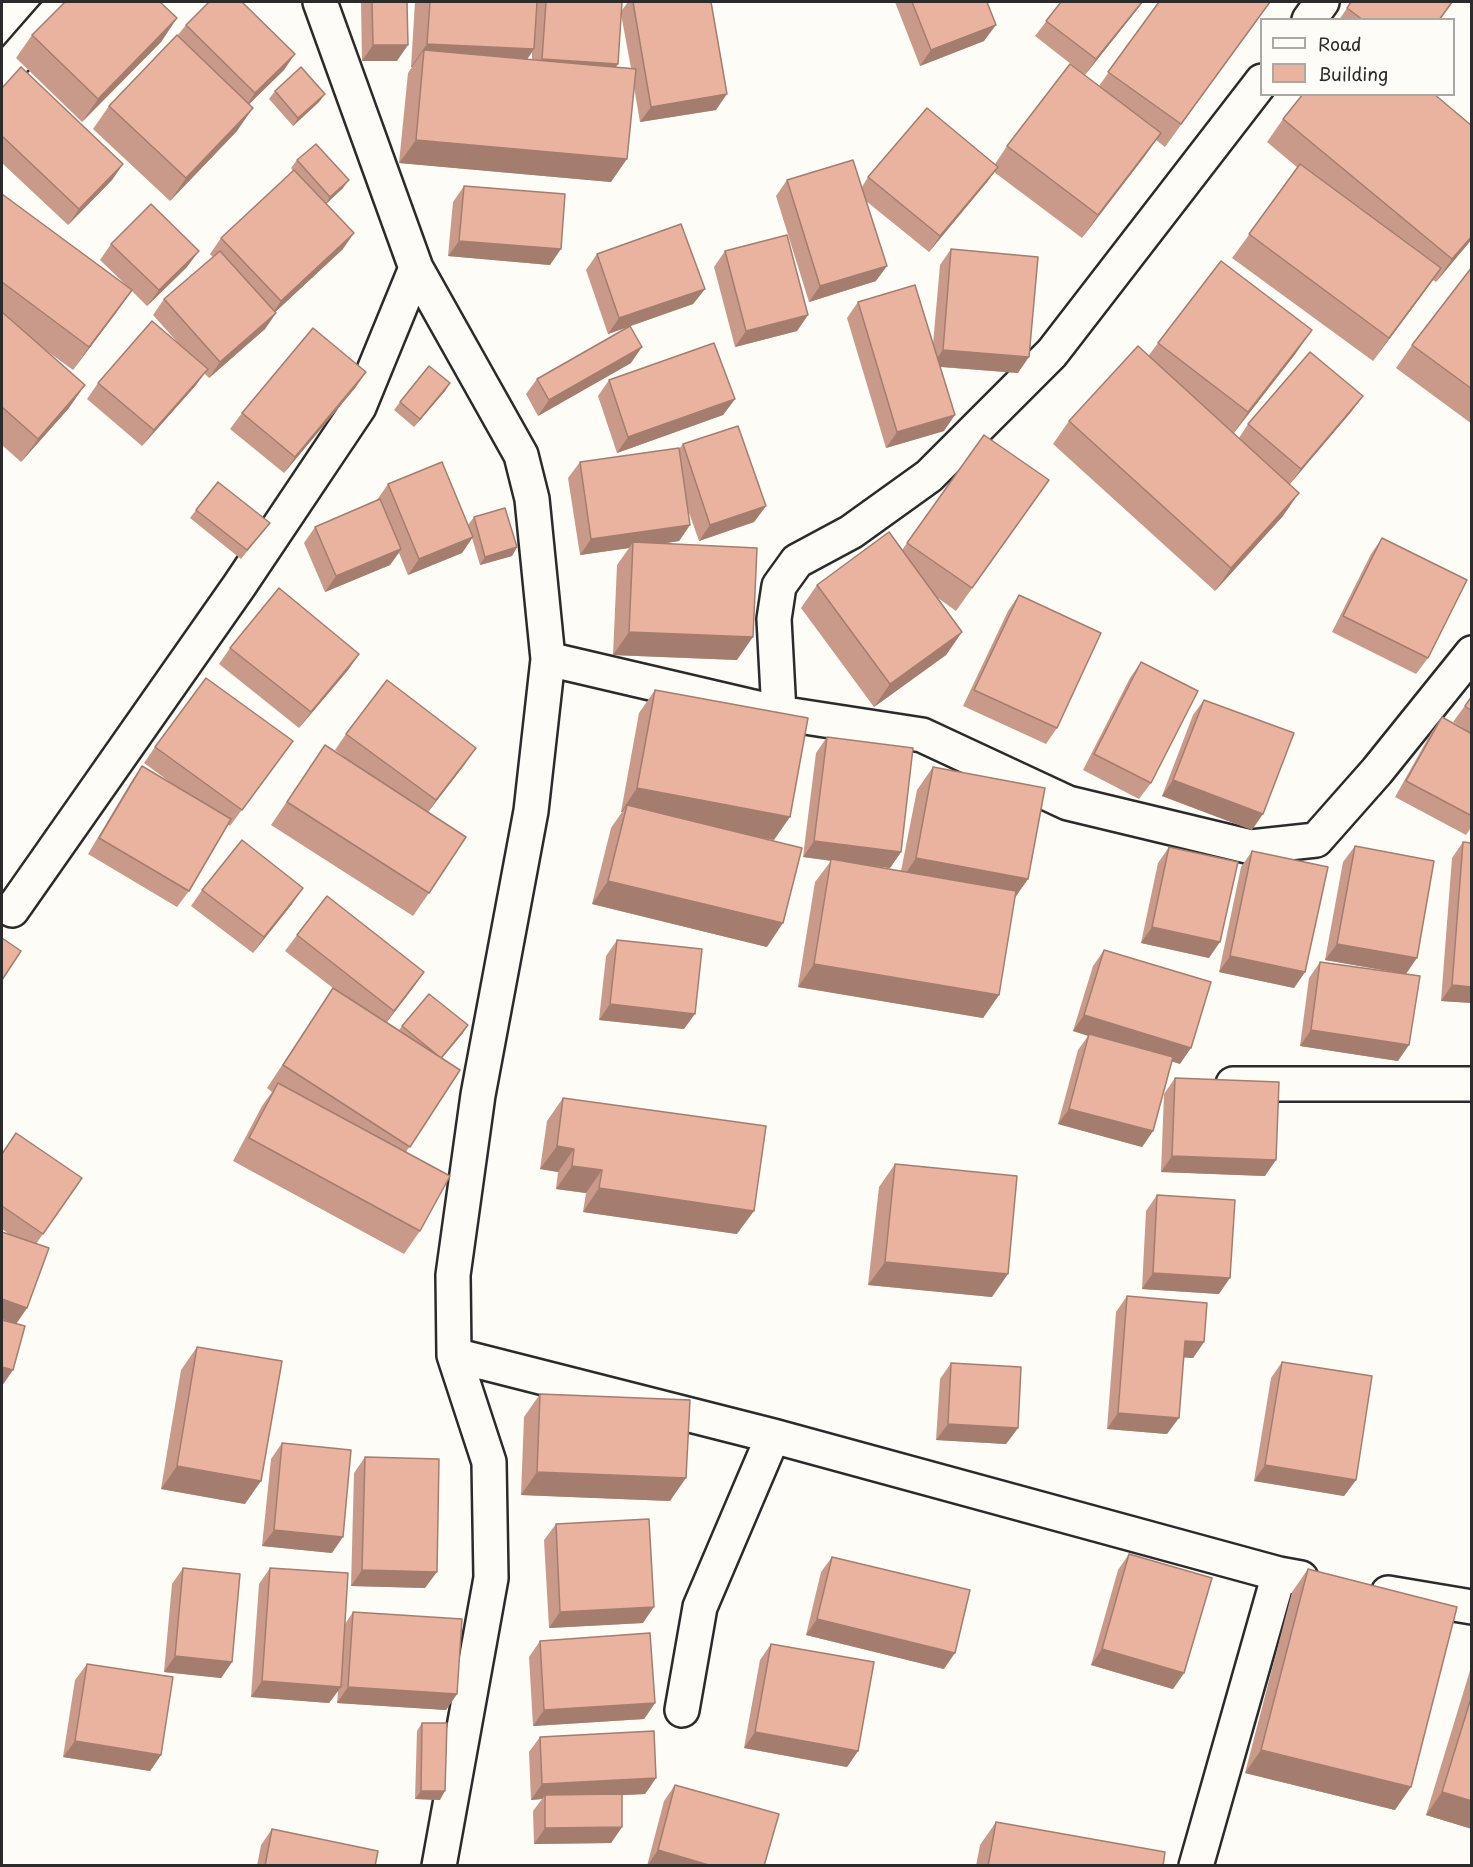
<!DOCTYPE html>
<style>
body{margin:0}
#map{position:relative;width:1473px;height:1867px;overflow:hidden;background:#fdfcf7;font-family:"Playpen Sans",sans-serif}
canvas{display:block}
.frame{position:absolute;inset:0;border:3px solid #2b2b2b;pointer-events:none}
.legend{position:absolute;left:1260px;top:18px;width:195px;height:78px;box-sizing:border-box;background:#fdfcf7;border:2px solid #a9a8a5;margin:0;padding:8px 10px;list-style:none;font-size:18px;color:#2b2b2b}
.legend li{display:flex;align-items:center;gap:12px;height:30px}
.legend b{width:30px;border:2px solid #a9a8a5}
</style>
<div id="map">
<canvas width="1473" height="1867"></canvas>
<div class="frame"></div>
<ul class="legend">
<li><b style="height:8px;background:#fdfcf7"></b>Road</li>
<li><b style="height:16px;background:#eab39f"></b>Building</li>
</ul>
</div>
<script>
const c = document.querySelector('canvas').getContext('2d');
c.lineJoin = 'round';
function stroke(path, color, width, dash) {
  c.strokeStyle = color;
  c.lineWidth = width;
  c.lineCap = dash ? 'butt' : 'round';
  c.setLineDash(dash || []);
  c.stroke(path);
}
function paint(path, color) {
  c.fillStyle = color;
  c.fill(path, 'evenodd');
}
const minor = new Path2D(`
 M320 2 416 268 521 455 532 499 548 659 531 811 478 1095 453 1275 454 1355 489 1462 491 1578 439 1866
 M1309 20 1322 2
 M2 74 65 2
 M548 659 779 713 922 735 1068 803 1251 847 1316 840 1377 771 1472 653
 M779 713 774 619 779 586 797 561 851 532 929 476 1052 353 1262 81
 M12 910 239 586 359 407 416 268
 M1233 1084H1472
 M454 1355 773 1436 1279 1574
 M1388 1593 1472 1607
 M682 1710 700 1607 773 1436
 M1196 1866 1279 1574 1301 1578`);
const wall = new Path2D(`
 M361 2H407L397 61H362Z
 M415 2H622V10L628 2H711L716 110 640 122 634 87 611 182 399 163 408 73 412 67H411ZM621 14 631 68 616 67ZM532 52V60L527 59Z
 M895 2H987L984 41 920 66Z
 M1061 2H1143L1085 75 1035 36Z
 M1159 2H1270L1165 147 1156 140 1082 238 994 172 987 182 929 252 866 201 876 281 809 302 776 196 787 180 862 187 868 177 995 164 1007 146 1099 86Z
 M1351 2H1453L1440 20H1339Z
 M177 18 161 42 82 122 16 58 32 35Z
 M186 25 284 70 249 104 237 131 170 201 93 129 109 106 177 36Z
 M2 88 123 164 112 180 68 225 2 163Z
 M275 91 325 94 319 102 293 126 269 99Z
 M1283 119 1472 239 1436 282 1433 280 1373 361 1232 258 1298 168 1267 142Z
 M297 160 343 188 326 204 343 249 275 312 276 313 265 329 209 378 204 373 196 385 142 446 87 399 98 383 179 344 153 315 164 299 213 257 210 254 221 238 293 171 291 168Z
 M464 186 550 265 448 256 453 202Z
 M2 194 125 284 100 260 111 244 187 267 147 306 132 291 73 370 40 346 69 408 21 462 2 445Z
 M951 249 1018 373 940 367 944 431 886 448 847 318 858 302 933 344 940 265Z
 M725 251 808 315 797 331 735 347 714 267Z
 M597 254 705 289 693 304 630 326 631 363 538 416 526 394 537 379 628 327 608 334 586 270Z
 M1472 267V424L1396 368 1412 345Z
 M1158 343 1296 353 1234 433 1239 438 1248 424 1363 396 1351 412 1290 484 1283 516 1215 591 1053 444 1069 421 1149 355Z
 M366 372 355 388 284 473 230 429 242 413Z
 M609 380 735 399 723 415 617 453 598 396Z
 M450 383 445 391 414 427 394 410 400 402Z
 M984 435 1049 480 956 611 938 598 962 632 946 655 874 707 801 608 817 585 902 550Z
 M683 444 766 506 754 522 699 541 687 507 690 525 679 541 662 544 737 660 613 655 617 565 629 548 580 555 568 478 580 462 679 449Z
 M388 484 468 525 474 517 517 547 512 556 480 565 472 538 462 553 408 575 399 553 390 565 325 592 304 543 315 527 377 500Z
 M196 510 264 531 241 559 190 518Z
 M1382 538 1428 658 1416 674 1332 632 1371 554Z
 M1019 595 1057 728 1046 744 963 706 1008 611Z
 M230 648 359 654 348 670 299 728 219 664Z
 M1141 662 1151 783 1139 799 1083 770 1130 678Z
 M655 690 774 840 762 838 767 947 592 904 611 828 622 812H621L639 713Z
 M1472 696V826L1466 835 1395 797 1431 733 1442 717 1466 730 1453 722Z
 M1204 700 1252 830 1162 796 1193 715Z
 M346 734 465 764 428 812 429 893 413 916 271 825 325 745 356 766 335 750Z
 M827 737 901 852 890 868 863 865 901 871 917 790 933 767 1028 879 1015 897 999 995 983 1018 798 987 815 882 831 861 803 857 816 753Z
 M155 747 281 757 230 826 228 824 189 891 177 907 88 854 131 782 142 766 174 785 144 763Z
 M1463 842 1472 1003 1441 1001 1452 858Z
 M1355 846 1406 974 1398 1061 1300 1046 1309 978 1320 962 1405 974 1325 960 1343 862Z
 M1169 847 1209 958 1141 943 1158 863Z
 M1252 851 1305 972 1294 988 1219 972 1241 867Z
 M202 890 292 904 253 953 191 906Z
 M297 935 424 972 387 1022 399 1030 402 1026 463 1033 442 1058 460 1070 406 1152 420 1231 404 1254 233 1161 262 1106 272 1092 267 1088 333 988 285 951Z
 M617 940 684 1029 599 1020 606 956Z
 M1104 950 1180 1064 1172 1061 1153 1131 1142 1147 1058 1124 1078 1050 1088 1036 1073 1031 1093 966Z
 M1175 1078 1265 1176 1161 1172 1164 1094Z
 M563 1098 737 1234 583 1212 586 1193 556 1189 558 1172 540 1169 547 1121Z
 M2 1154 82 1178 36 1244 27 1308 16 1324 2 1319V1232L10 1235 2 1229Z
 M895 1164 992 1297 868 1285 879 1187Z
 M1157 1195 1219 1294 1142 1289 1146 1211Z
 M1127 1296 1204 1342 1193 1358 1184 1357 1167 1434 1107 1429 1116 1312Z
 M197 1347 245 1504 161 1489 181 1370Z
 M1282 1362 1356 1480 1344 1496 1254 1481 1271 1378Z
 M951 1363 1018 1428 1006 1444 936 1440 940 1379Z
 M540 1394 670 1501 521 1495 524 1417Z
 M282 1443 332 1553 262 1546 271 1459Z
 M365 1457 425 1588 351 1586 354 1473Z
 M556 1524 643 1623 549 1628 544 1540Z
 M1129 1554 1184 1673 1173 1689 1091 1665 1118 1570Z
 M832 1557 944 1669 806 1635 821 1572Z
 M183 1568 232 1662 221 1678 164 1672 172 1584Z
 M270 1568 345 1624 353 1612 457 1694 446 1710 337 1703 338 1691 329 1703 251 1697 259 1584Z
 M1308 1569 1395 1810 1245 1773 1292 1592Z
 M540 1641 655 1703 644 1719 533 1726 529 1657Z
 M771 1644 858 1751 847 1767 744 1748 760 1660Z
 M87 1664 161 1755 150 1771 63 1757 75 1680Z
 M1472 1664V1829L1426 1815Z
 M422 1723 440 1800 415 1799 417 1731Z
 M540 1737 656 1778 645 1794 622 1795V1827L611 1843 534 1844 533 1811 542 1799 531 1800 529 1752Z
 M675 1785 764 1866H647L664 1801Z
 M996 1822 1163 1866H976L980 1845Z
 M272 1829 375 1866H257L261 1845Z`);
const shadedWall = new Path2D(`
 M1142 2H1143L1085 75 1096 59Z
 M177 18 161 42 82 122 98 99Z
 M996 25 984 41 920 66 931 50Z
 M427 44 534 49 518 73 424 50 412 67H411Z
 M373 45H408L397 61H362Z
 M295 54 284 70 244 109 255 93Z
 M542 59 618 64 607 80 531 75Z
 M325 94 319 102 293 126 298 118Z
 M727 94 716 110 640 122 651 107Z
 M253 108 237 131 170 201 186 178Z
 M1161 133 1145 156 1082 238 1098 215Z
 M416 140 627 159 611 182 399 163Z
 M123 164 112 180 68 225 79 209Z
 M998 167 987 182 929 252 940 236Z
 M349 180 343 188 325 205 330 197Z
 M354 233 343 249 270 317 281 301Z
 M1472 236V239L1436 282 1452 259Z
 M459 241 561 249 550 265 448 256Z
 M199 251 187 267 147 306 159 290Z
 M887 266 876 281 809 302 820 286Z
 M1441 268 1425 291 1373 361 1389 338Z
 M705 289 693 304 608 334 619 318Z
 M132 290 116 313 73 370 89 347Z
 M276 313 265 329 209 378 220 362Z
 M808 315 797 331 735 347 746 331Z
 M1312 330 1296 353 1232 435 1248 412Z
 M642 347 631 363 538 416 549 400Z
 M943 350 1029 357 1018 373 931 366Z
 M208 369 196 385 142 446 154 430Z
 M366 372 355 388 284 473 295 457Z
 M450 383 445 391 414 427 420 419Z
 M85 385 69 408 21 462 38 439Z
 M1363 396 1351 412 1289 485 1301 469Z
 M735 399 723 415 617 453 628 437Z
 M955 415 944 431 886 448 897 432Z
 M1299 493 1283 516 1215 591 1231 568Z
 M766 506 754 522 699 541 710 525Z
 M690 525 679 541 633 548V542L629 548 580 555 591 539Z
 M473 537 462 553 408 575 419 559Z
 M517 547 512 556 480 565 485 557Z
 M401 549 390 565 325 592 336 576Z
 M629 632 753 637 737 660 613 655Z
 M962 632 946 655 874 707 890 684Z
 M359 654 348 670 299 728 311 712Z
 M476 748 465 764 425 816 436 800Z
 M1173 780 1263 814 1252 830 1162 796Z
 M637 788 790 817 774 840 625 812 627 805 622 812H621Z
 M814 841 901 852 890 868 803 857Z
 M916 858 1028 879 1012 902 900 882Z
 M608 881 783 923 767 947 592 904Z
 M303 888 292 904 253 953 264 937Z
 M1152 927 1220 942 1209 958 1141 943Z
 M1337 944 1417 958 1406 974 1325 960Z
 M1230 956 1305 972 1294 988 1219 972Z
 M814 964 999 995 983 1018 798 987Z
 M424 972 413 988 383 1027 394 1011Z
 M1452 985 1472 987V1003L1441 1001Z
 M610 1004 695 1014 684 1029 599 1020Z
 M1084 1015 1191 1048 1180 1064 1073 1031Z
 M468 1025 463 1033 435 1066 441 1058Z
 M1311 1030 1409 1045 1398 1061 1300 1046Z
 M1069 1109 1153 1131 1142 1147 1058 1124Z
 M557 1146 574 1149 558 1172 540 1169Z
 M1172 1156 1276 1160 1265 1176 1161 1172Z
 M572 1166 602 1170 586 1193 556 1189Z
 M599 1188 754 1211 737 1234 583 1212Z
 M885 1262 1008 1274 992 1297 868 1285Z
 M1153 1273 1230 1278 1219 1294 1142 1289Z
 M2 1299 27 1308 16 1324 2 1319Z
 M1185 1341 1204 1342 1193 1358 1174 1357Z
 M2 1367 13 1370 2 1386Z
 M1118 1413 1179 1418 1167 1434 1107 1429Z
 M948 1424 1018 1428 1006 1444 936 1440Z
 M1265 1465 1356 1480 1344 1496 1254 1481Z
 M177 1466 261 1481 245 1504 161 1489Z
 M537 1472 686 1478 670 1501 521 1495Z
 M274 1530 343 1537 332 1553 262 1546Z
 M362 1570 437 1572 425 1588 351 1586Z
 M654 1607 643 1623 549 1628 560 1612Z
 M817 1619 955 1653 944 1669 806 1635Z
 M1102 1649 1184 1673 1173 1689 1091 1665Z
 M175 1656 232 1662 221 1678 164 1672Z
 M262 1681 341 1687 329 1703 251 1697Z
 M348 1687 457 1694 446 1710 337 1703Z
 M655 1703 644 1719 533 1726 544 1710Z
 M755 1732 858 1751 847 1767 744 1748Z
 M75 1741 161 1755 150 1771 63 1757Z
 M1261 1750 1411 1787 1395 1810 1245 1773Z
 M656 1778 645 1794 545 1799V1795L542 1799 531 1800 542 1784Z
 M421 1791H445L440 1800 415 1799Z
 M1442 1792 1472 1801V1829L1426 1815Z
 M622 1827 611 1843 534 1844 545 1828Z
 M658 1850 712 1866H647Z`);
const building = new Path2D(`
 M65 2H160L177 18 98 99 32 35Z
 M209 2H242L295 54 255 93 186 25Z
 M372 2H407L408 45H373Z
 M430 2H537L534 49 427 44Z
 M546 2H622L618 64 542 59Z
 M633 2H711L727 94 651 107Z
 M912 2H987L996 25 931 50Z
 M1061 2H1142L1096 59 1046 21Z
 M1159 2H1270L1181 124 1108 72Z
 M1351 2H1452L1439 20H1363L1347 8Z
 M177 35 253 108 186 178 109 106Z
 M424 50 636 69 627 159 416 140Z
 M1070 64 1161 133 1098 215 1007 146Z
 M21 67 123 164 79 209 2 136V88Z
 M301 67 325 94 298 118 275 91Z
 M1303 94H1434L1472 126V236L1452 259 1283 119Z
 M927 108 998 167 940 236 868 177Z
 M316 144 349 180 330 197 297 160Z
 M853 160 887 266 820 286 787 180Z
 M1300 164 1441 268 1389 338 1249 234Z
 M294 170 354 233 281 301 221 238Z
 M464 186 565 194 561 249 459 241Z
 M2 194 132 290 89 347 2 282Z
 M151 204 199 251 159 290 111 244Z
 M681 224 705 289 619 318 597 254Z
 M787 235 808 315 746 331 725 251Z
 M951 249 1038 257 1029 357 943 350Z
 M220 251 276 313 220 362 164 299Z
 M1221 261 1312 330 1248 412 1158 343Z
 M1472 267V389L1412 345Z
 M915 285 955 415 897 432 858 302Z
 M2 312 85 385 38 439 2 407Z
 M152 321 208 369 154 430 98 383Z
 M630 326 642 347 549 400 537 379Z
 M313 328 366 372 295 457 242 413Z
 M714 343 735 399 628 437 609 380Z
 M1138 346 1299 493 1231 568 1069 421Z
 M1310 352 1363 396 1301 469 1248 424Z
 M429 366 450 383 420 419 400 402Z
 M738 426 766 506 710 525 683 444Z
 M984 435 1049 480 972 588 907 543Z
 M679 448 690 525 591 539 580 462Z
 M442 462 473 537 419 559 388 484Z
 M218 482 270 523 247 550 196 510Z
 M380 499 401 549 336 576 315 527Z
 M505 508 517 547 485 557 474 517Z
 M889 532 962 632 890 684 817 585Z
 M1382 538 1467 580 1428 658 1343 616Z
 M633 542 757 548 753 637 629 632Z
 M279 588 359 654 311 712 230 648Z
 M1019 595 1101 633 1057 728 974 690Z
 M1141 662 1198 691 1151 783 1094 754Z
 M206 678 293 741 242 810 155 747Z
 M387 680 476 748 436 800 346 734Z
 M655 690 808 718 790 817 637 788Z
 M1472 696V711L1465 706Z
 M1204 700 1294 733 1263 814 1173 780Z
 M1442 717 1472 734V816L1406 781Z
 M827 737 913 748 901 852 814 841Z
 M325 745 466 837 429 893 287 802Z
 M142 766 231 819 189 891 99 838Z
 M933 767 1045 788 1028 879 916 858Z
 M627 805 802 848 783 923 608 881Z
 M242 840 303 888 264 937 202 890Z
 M1463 842 1472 843V987L1452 985Z
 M1355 846 1434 861 1417 958 1337 944Z
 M1169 847 1238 862 1220 942 1152 927Z
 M1252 851 1328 867 1305 972 1230 956Z
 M831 859 1016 891 999 995 814 964Z
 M327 896 424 972 394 1011 297 935Z
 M2 938 21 951 2 980Z
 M617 940 702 949 695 1014 610 1004Z
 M1104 950 1211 982 1191 1048 1084 1015Z
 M1320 962 1420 976 1409 1045 1311 1030Z
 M333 988 460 1070 410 1147 283 1065Z
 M429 994 468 1025 441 1058 402 1026Z
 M1089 1034 1173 1057 1153 1131 1069 1109Z
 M1175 1078 1279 1082 1276 1160 1172 1156Z
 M278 1083 450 1176 420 1231 249 1138Z
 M563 1098 766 1126 754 1211 599 1188 602 1170 572 1166 574 1149 557 1146Z
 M16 1133 82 1178 43 1234 2 1206V1154Z
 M895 1164 1017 1176 1008 1274 885 1262Z
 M1157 1195 1235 1200 1230 1278 1153 1273Z
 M2 1232 49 1248 27 1308 2 1299Z
 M1127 1296 1207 1303 1204 1342 1185 1341 1179 1418 1118 1413Z
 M2 1320 25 1326 13 1370 2 1367Z
 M197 1347 282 1361 261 1481 177 1466Z
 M1282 1362 1372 1376 1356 1480 1265 1465Z
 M951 1363 1021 1367 1018 1428 948 1424Z
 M540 1394 690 1400 686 1478 537 1472Z
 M282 1443 351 1450 343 1537 274 1530Z
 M365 1457 439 1459 437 1572 362 1570Z
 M649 1519 654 1607 560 1612 556 1524Z
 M1129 1554 1212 1578 1184 1673 1102 1649Z
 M832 1557 970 1590 955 1653 817 1619Z
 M183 1568 240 1574 232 1662 175 1656Z
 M270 1568 348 1573 341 1687 262 1681Z
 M1308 1569 1457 1607 1411 1787 1261 1750Z
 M353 1612 462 1619 457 1694 348 1687Z
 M650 1633 655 1703 544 1710 540 1641Z
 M771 1644 874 1662 858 1751 755 1732Z
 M87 1664 173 1677 161 1755 75 1741Z
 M1472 1695V1801L1442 1792Z
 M422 1723H447L445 1791H421Z
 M654 1731 656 1778 542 1784 540 1737Z
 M675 1785 779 1814 764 1866H712L658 1850Z
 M622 1794V1827L545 1828V1795Z
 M996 1822 1165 1852 1163 1866H988Z
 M272 1829 378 1851 375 1866H265Z`);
stroke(minor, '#2b2b2b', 38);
stroke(minor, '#fdfcf7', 33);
paint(wall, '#c99a89');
paint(shadedWall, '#a47d6f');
paint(building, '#eab39f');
stroke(building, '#a47d6f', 1.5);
</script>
